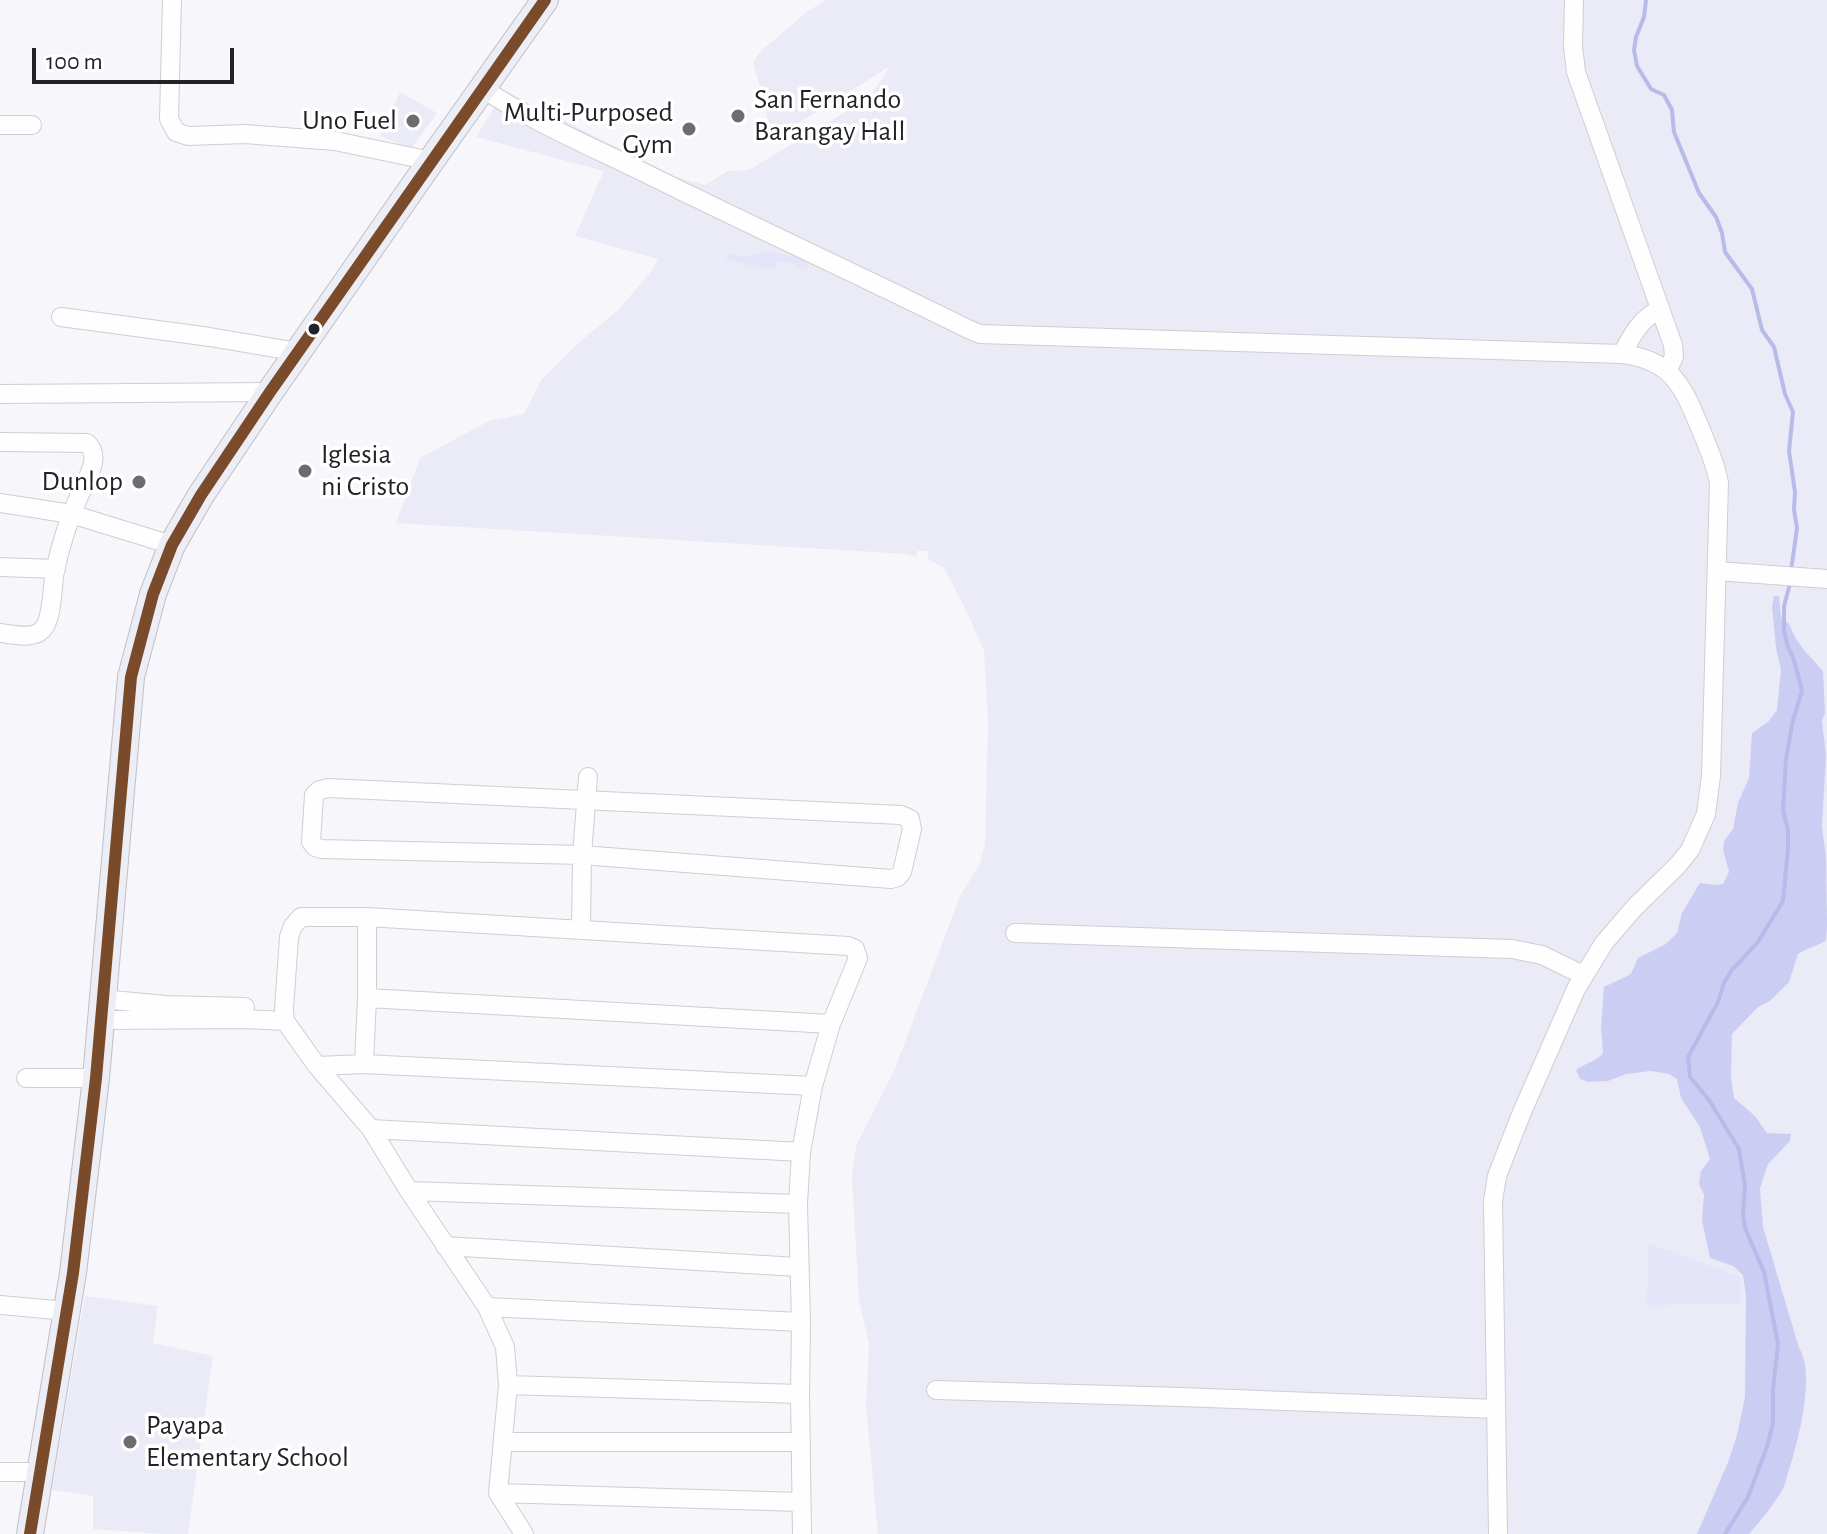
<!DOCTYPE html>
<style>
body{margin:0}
#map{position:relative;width:1827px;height:1534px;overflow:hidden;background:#f6f6fb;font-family:"Alegreya Sans",sans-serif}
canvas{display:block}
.scale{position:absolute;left:32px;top:48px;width:202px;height:36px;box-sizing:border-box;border:4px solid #232327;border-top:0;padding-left:10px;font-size:24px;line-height:28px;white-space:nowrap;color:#232327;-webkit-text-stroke:6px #fff;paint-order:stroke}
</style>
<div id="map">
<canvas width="1827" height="1534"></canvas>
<div class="scale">100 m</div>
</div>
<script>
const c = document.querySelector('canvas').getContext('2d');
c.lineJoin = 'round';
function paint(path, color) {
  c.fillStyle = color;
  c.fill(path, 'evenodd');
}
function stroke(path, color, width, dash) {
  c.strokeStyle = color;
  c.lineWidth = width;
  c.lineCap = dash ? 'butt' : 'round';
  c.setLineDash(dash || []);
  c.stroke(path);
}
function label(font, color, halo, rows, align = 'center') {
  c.font = font + ' "Alegreya Sans",sans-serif';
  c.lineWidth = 7;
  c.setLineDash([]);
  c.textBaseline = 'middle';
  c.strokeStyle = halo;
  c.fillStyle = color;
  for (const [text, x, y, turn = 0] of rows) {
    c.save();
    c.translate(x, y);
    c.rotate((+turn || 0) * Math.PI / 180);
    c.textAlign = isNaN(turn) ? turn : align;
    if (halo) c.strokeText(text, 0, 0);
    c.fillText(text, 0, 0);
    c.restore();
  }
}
const built = new Path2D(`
 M826 0H1827V1534H878L866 1407 869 1344 859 1300 852 1177 856 1146 894 1071 960 896 980 864 985 844 988 722 984 651 965 608 944 568 928 559V551H917L916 557 907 554 396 523 420 458 489 421 524 414 541 380 576 345 617 311 650 273 658 259 575 236 604 171 476 137 505 91 676 177 705 185 728 171 749 170 870 97 882 79 889 67 773 139 753 61 762 50 807 12Z
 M400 92 437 113 411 149 381 136Z
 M85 1296 158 1306 153 1343 213 1356 188 1534H163L93 1529V1496L52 1490Z`);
const green = new Path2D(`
 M761 252C778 251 791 255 807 262L808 266 806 270 790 263 778 261 774 269 760 268 725 259 729 254 747 257Z
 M1648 1243 1741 1277 1740 1304 1647 1305Z`);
const forest = new Path2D(`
 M1774 596H1779L1781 617 1789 624 1796 639 1804 650 1823 671 1825 713 1822 721 1826 756 1822 826 1826 858 1827 927 1826 940C1818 946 1807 948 1798 954L1789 982 1770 1001 1758 1007 1732 1034 1731 1077 1734 1098 1755 1116 1767 1133 1791 1134 1790 1141 1768 1164 1760 1188 1763 1227 1799 1348C1816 1373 1798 1443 1789 1470 1786 1478 1785 1487 1780 1494 1771 1508 1760 1521 1749 1534H1697L1729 1460 1737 1435 1745 1397 1746 1295 1743 1275 1733 1266 1710 1258 1702 1220 1704 1195 1699 1184 1701 1171 1710 1159 1700 1127 1681 1098 1677 1079 1669 1074 1651 1071 1626 1074 1608 1081 1588 1082 1580 1079 1576 1070C1586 1062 1595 1063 1603 1053L1601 1028 1604 987 1631 974 1638 958 1666 944 1677 933 1682 913 1700 883 1715 885 1723 884 1729 872 1723 850 1724 841 1733 829 1738 803 1749 778 1752 733 1768 722 1777 710 1781 670 1776 648 1772 607Z`);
const stream = new Path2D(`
 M1646 0 1644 17 1636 37 1634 50 1637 66 1651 89 1664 95 1672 110 1674 132 1699 193 1716 217 1722 233 1725 252 1752 289 1762 330 1774 347 1785 394 1793 412 1789 451 1795 492 1794 510 1797 528 1791 571
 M1725 1534 1748 1497 1768 1444 1773 1423V1390L1778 1344 1764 1272 1745 1228 1743 1214 1745 1186 1739 1149 1709 1100 1690 1077 1688 1057 1718 1002 1724 983 1731 971 1758 942 1783 901 1788 849V829L1783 811 1786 759 1793 720 1802 691 1794 660 1788 647 1784 631V606L1790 584`);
const minor = new Path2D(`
 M172 0 169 119 176 132 188 136 245 134 335 141 431 161
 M1574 0 1573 46 1576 72 1673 345 1674 357 1667 371
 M483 89C534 122 590 146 645 173 752 226 861 276 968 329L980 334 1622 354C1673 360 1683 387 1701 430 1708 448 1716 464 1719 483L1711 776 1706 814 1690 850 1678 865 1635 907 1604 943 1576 989 1522 1112 1497 1176 1493 1201 1498 1534
 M0 125H32
 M61 317 210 337 298 352
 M1622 354C1631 337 1641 317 1660 310
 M0 394 270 392
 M0 442 87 443C102 457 87 478 80 494 69 518 61 544 55 570 52 586 53 620 42 630 32 640 12 634 0 633
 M0 503 71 514 172 545
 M0 567 56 569
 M1717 571 1827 579
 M328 788 901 815 910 819 912 829 902 872 898 877 891 879 582 855 322 849 315 847 311 842 314 795 320 790Z
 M581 928 582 855 588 777
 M1015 933 1512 949 1542 955 1583 975
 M367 998V917
 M102 999 165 1005 245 1007
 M100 1020 244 1019 285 1021
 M364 1064 367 998 831 1024
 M317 1066 364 1064 813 1086
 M26 1078H96
 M371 1129 801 1152
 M409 1191 798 1204
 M445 1246 798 1267
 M0 1305 67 1311
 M487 1307 801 1322
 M508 1385 800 1394
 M936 1390 1181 1397 1496 1409
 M503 1442H801
 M0 1472H42
 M498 1493 801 1502
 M524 1534 498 1493 508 1385 505 1347 487 1307 409 1191 371 1129 317 1066 285 1021 284 1009 289 937 293 926 301 917H367L848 946 855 949 858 958 831 1024 813 1086 801 1152 798 1204 801 1322 800 1394 802 1534`);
const highway = new Path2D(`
 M30 1534 73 1273 96 1078 131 677 153 594 172 545 201 495 270 392 431 161 545 0`);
const bus1 = new Path2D(`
 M30 1534 73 1273 96 1078 131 677 153 594 172 545 201 495 270 392 545 0`);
const markers = [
 [738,116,8,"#6d6d71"],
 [413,121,8,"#6d6d71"],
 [689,129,8,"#6d6d71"],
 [314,329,7,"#232327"],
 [305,471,8,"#6d6d71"],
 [139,482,8,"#6d6d71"],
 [130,1442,8,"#6d6d71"]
];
const poiNames = [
 ["San Fernando",754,100],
 ["Barangay Hall",754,132],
 ["Multi-Purposed",673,113,"right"],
 ["Gym",673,145,"right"],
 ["Uno Fuel",397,121,"right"],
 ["Iglesia",321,455],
 ["ni Cristo",321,487],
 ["Dunlop",123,482,"right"],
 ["Payapa",146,1426],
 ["Elementary School",146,1458]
];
paint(built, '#eaebf7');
paint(green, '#e4e5f9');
paint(forest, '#cbcdf3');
stroke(stream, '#b8bae9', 4);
stroke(minor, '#ceced3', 20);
stroke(highway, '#bebfca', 28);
stroke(minor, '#fefefe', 18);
stroke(highway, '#ecedf5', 26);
stroke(bus1, '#7a4b2a', 12);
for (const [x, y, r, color] of markers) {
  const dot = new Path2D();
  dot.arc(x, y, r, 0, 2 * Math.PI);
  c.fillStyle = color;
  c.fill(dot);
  stroke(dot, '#fff', 3);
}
label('28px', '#232327', '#fff', poiNames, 'left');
</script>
